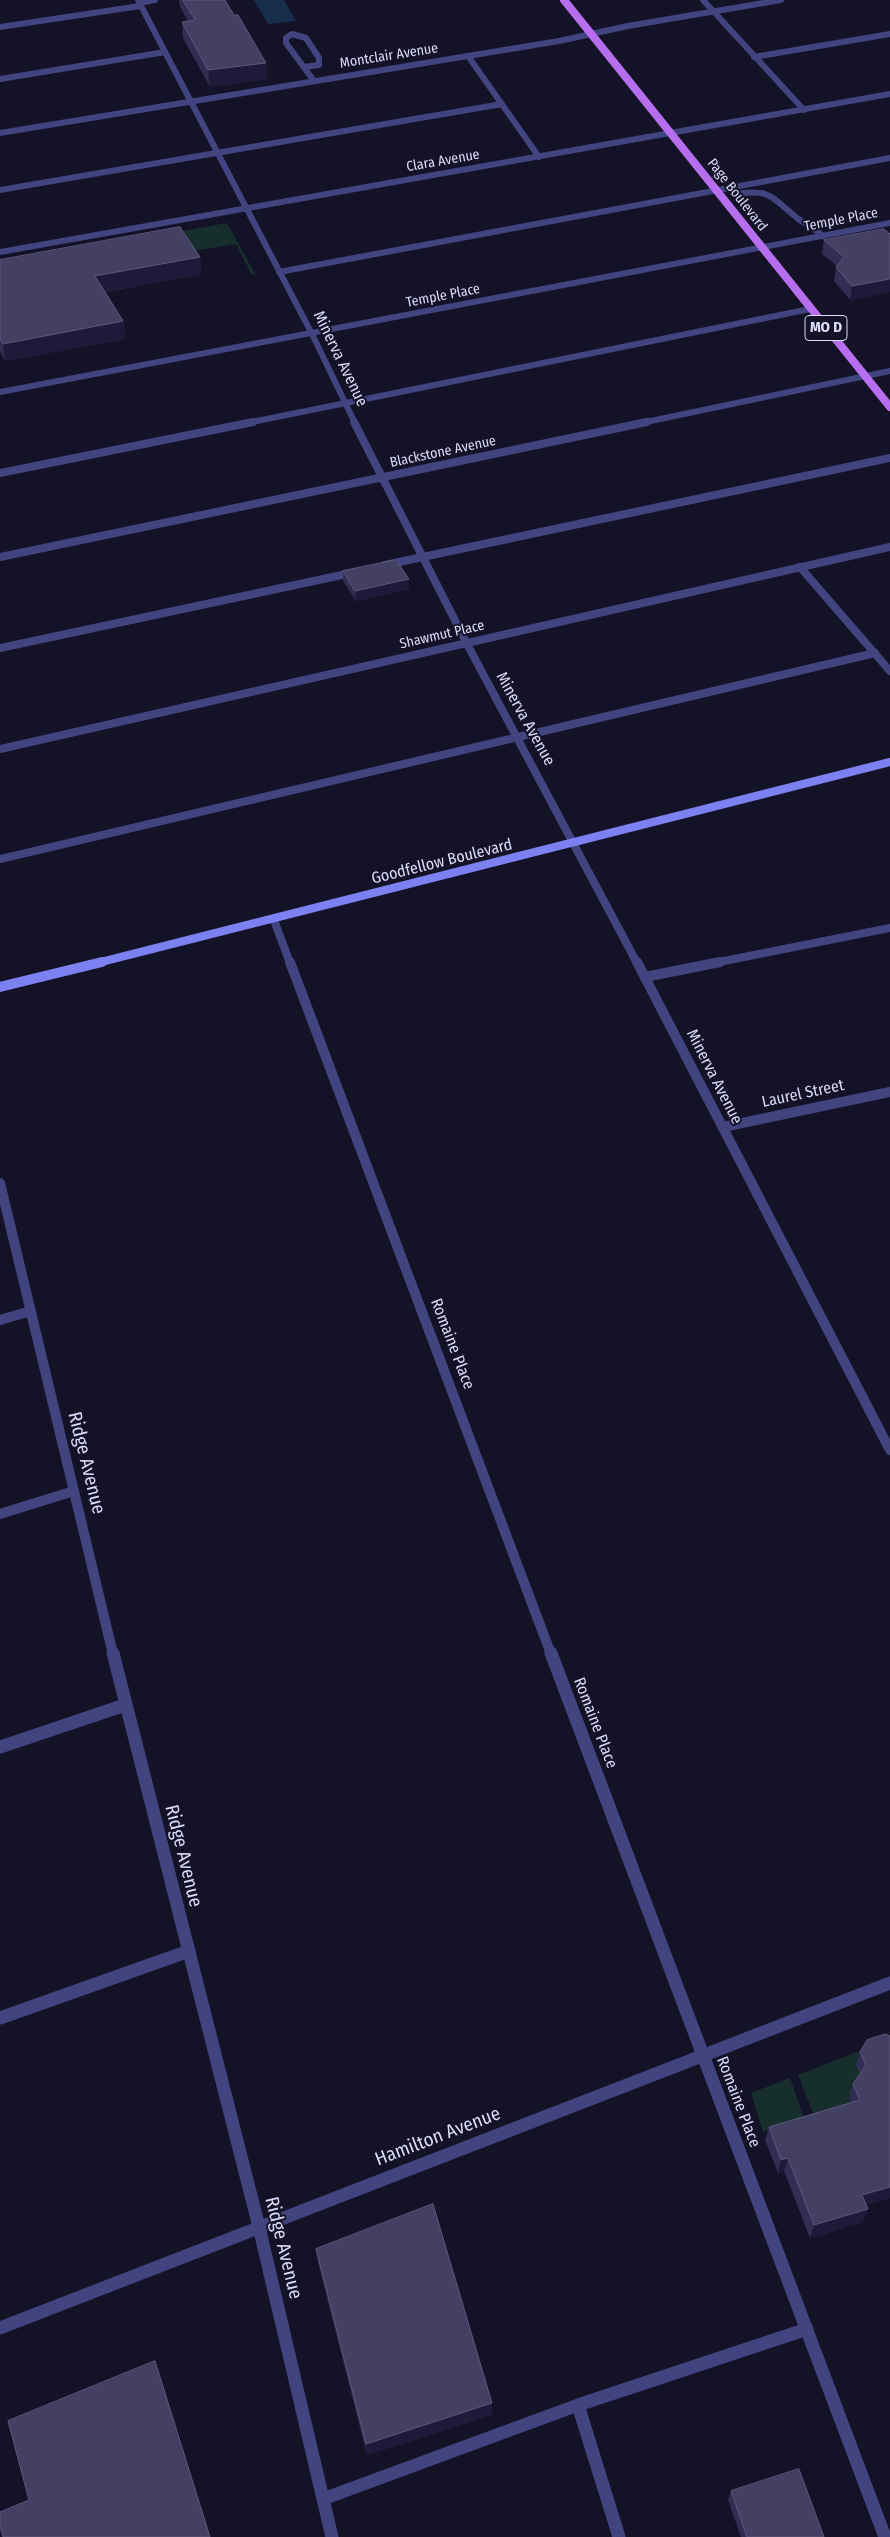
<!DOCTYPE html>
<style>
body{margin:0}
canvas{display:block;background:#141226}
</style>
<canvas width="890" height="2537"></canvas>
<script>
const c = document.querySelector('canvas').getContext('2d');
c.lineJoin = 'round';
function paint(path, color) {
  c.fillStyle = color;
  c.fill(path, 'evenodd');
}
function stroke(path, color, width, dash) {
  c.strokeStyle = color;
  c.lineWidth = width;
  c.lineCap = dash ? 'butt' : 'round';
  c.setLineDash(dash || []);
  c.stroke(path);
}
function label(font, color, halo, rows, align = 'center') {
  c.font = font + ' "Fira Sans Condensed",sans-serif';
  c.lineWidth = 4;
  c.setLineDash([]);
  c.textBaseline = 'middle';
  c.strokeStyle = halo;
  c.fillStyle = color;
  for (const [text, x, y, turn = 0] of rows) {
    c.save();
    c.translate(x, y);
    c.rotate((+turn || 0) * Math.PI / 180);
    c.textAlign = isNaN(turn) ? turn : align;
    if (halo) c.strokeText(text, 0, 0);
    c.fillText(text, 0, 0);
    c.restore();
  }
}
const green = new Path2D(`
 M227 223 255 274 252 275 236 244 186 252 0 264Z
 M890 2039 853 2107 815 2118 798 2075Z
 M790 2078 805 2121 763 2132 751 2093Z`);
const water = new Path2D(`
 M254 0H284L296 21 268 24Z`);
const serviceFar3 = new Path2D(`
 M703 0 804 110
 M139 3 155 0
 M468 56 539 157
 M754 57 890 34
 M304 67 319 65V58L306 38 292 34 286 38V43L314 81
 M0 79 165 52
 M0 190 502 104
 M733 194C771 189 769 195 797 218 805 224 815 229 823 236
 M279 272 890 158
 M247 423 810 309`);
const serviceFar2 = new Path2D(`
 M0 473 253 422
 M385 565 890 458
 M800 567 890 671
 M0 648 356 572
 M0 859 875 653
 M714 963 890 928`);
const serviceFar1 = new Path2D(`
 M645 977 720 962
 M0 1514 74 1491`);
const service = new Path2D(`
 M0 2018 189 1951
 M578 2405 619 2537
 M323 2499 578 2405 807 2329`);
const minorFar3 = new Path2D(`
 M138 0 312 334 355 423
 M0 27 140 6
 M0 133 559 41 628 26 781 0
 M0 252 890 94
 M0 392 890 223
 M641 423 890 371`);
const minorFar2 = new Path2D(`
 M354 422 466 642 637 963
 M0 557 647 422
 M0 749 890 547
 M274 920 290 963`);
const minorFar1 = new Path2D(`
 M290 962 551 1654
 M637 962 890 1450
 M723 1127 890 1092
 M0 1183 113 1654
 M0 1320 31 1311`);
const minor = new Path2D(`
 M113 1653 259 2227 332 2537
 M551 1653 885 2537
 M0 1747 125 1705`);
const tertiary = new Path2D(`
 M0 2328 890 1983`);
const secondaryFar1 = new Path2D(`
 M97 963 890 762`);
const secondary = new Path2D(`
 M0 987 102 962`);
const primary = new Path2D(`
 M564 0 890 407`);
const wall = new Path2D(`
 M179 0H225L234 15 266 63 267 79 210 87 183 38 182 22 188 21 180 7Z
 M890 234V292L850 300 834 281 836 267 837 266 822 254 824 240Z
 M200 257 201 274 105 292 123 321 125 339 5 361 0 351V260Z
 M343 571 409 579V589L356 601 343 581Z
 M867 2040 866 2205 863 2222 810 2238 784 2171 778 2173 765 2140 769 2127 851 2102 849 2097 853 2084 860 2074 856 2065 860 2052Z
 M316 2249 492 2403 491 2415 367 2455 318 2262Z
 M731 2491 824 2537H741L728 2500Z`);
const shadedWall = new Path2D(`
 M266 63 267 79 210 87 208 70Z
 M200 257 201 274 97 293 95 276Z
 M890 279V292L850 300 852 286Z
 M123 321 125 339 5 361 3 344Z
 M409 579V589L356 601 355 591Z
 M788 2158 784 2171 778 2173 781 2160Z
 M890 2187V2198L858 2208 862 2195Z
 M868 2209 863 2222 810 2238 814 2225Z
 M492 2403 491 2415 367 2455 366 2444Z`);
const building = new Path2D(`
 M183 0H225L234 15H238L266 63 208 70 182 22 195 20Z
 M180 227 200 257 95 276 123 321 3 344 0 339V260Z
 M884 229 890 234V279L852 286 836 267 844 257 824 240Z
 M396 560 409 579 355 591 343 571Z
 M886 2034 890 2036V2187L862 2195 868 2209 814 2225 788 2158 781 2160 769 2127 860 2100 853 2084 866 2065 860 2052 867 2040Z
 M433 2204 492 2403 366 2444 316 2249Z
 M155 2361 210 2537H3L0 2526V2512L29 2500 8 2421Z
 M799 2469 824 2537H747L731 2491Z`);
const farStreetnames = [
 ["Montclair Avenue",389,56,-9],
 ["Clara Avenue",443,161,-10],
 ["Page Boulevard",737,195,52],
 ["Temple Place",841,220,-11],
 ["Temple Place",443,296,-11],
 ["Blackstone Avenue",443,452,-12],
 ["Shawmut Place",442,635,-13]
];
const shields = [
 [826,328,42]
];
const shieldNames = [
 ["MO D",826,328]
];
const streetNames = [
 ["Minerva Avenue",340,359,64],
 ["Minerva Avenue",525,719,61],
 ["Goodfellow Boulevard",442,862,-14],
 ["Minerva Avenue",714,1077,63],
 ["Laurel Street",803,1094,-12],
 ["Romaine Place",452,1344,69],
 ["Romaine Place",595,1723,69],
 ["Romaine Place",738,2102,69]
];
const nearStreetnames = [
 ["Ridge Avenue",86,1463,76],
 ["Ridge Avenue",183,1856,76],
 ["Hamilton Avenue",438,2137,-21],
 ["Ridge Avenue",283,2248,76]
];
paint(green, '#162f2c');
paint(water, '#162e4c');
stroke(serviceFar3, '#424480', 6);
stroke(serviceFar2, '#424480', 8);
stroke(serviceFar1, '#424480', 10);
stroke(service, '#424480', 13);
stroke(minorFar3, '#424480', 6);
stroke(minorFar2, '#424480', 8);
stroke(minorFar1, '#424480', 10);
stroke(minor, '#424480', 13);
stroke(tertiary, '#424480', 13);
stroke(secondaryFar1, '#7c81f1', 8);
stroke(secondary, '#7c81f1', 10);
stroke(primary, '#b66eef', 8);
paint(wall, '#322d52');
paint(shadedWall, '#1e1a39');
paint(building, '#444064');
stroke(building, '#5c587c', 1);
label('14px', '#dcdbfb', '#141226', farStreetnames);
for (const [x, y, w] of shields) {
  const box = new Path2D();
  box.roundRect(x - w / 2, y - 12.5, w, 25, 4);
  c.fillStyle = '#141226';
  c.fill(box);
  stroke(box, '#dcdbfb', 1);
}
label('bold 15px', '#dcdbfb', null, shieldNames);
label('16px', '#dcdbfb', '#141226', streetNames);
label('19px', '#dcdbfb', '#141226', nearStreetnames);
</script>
